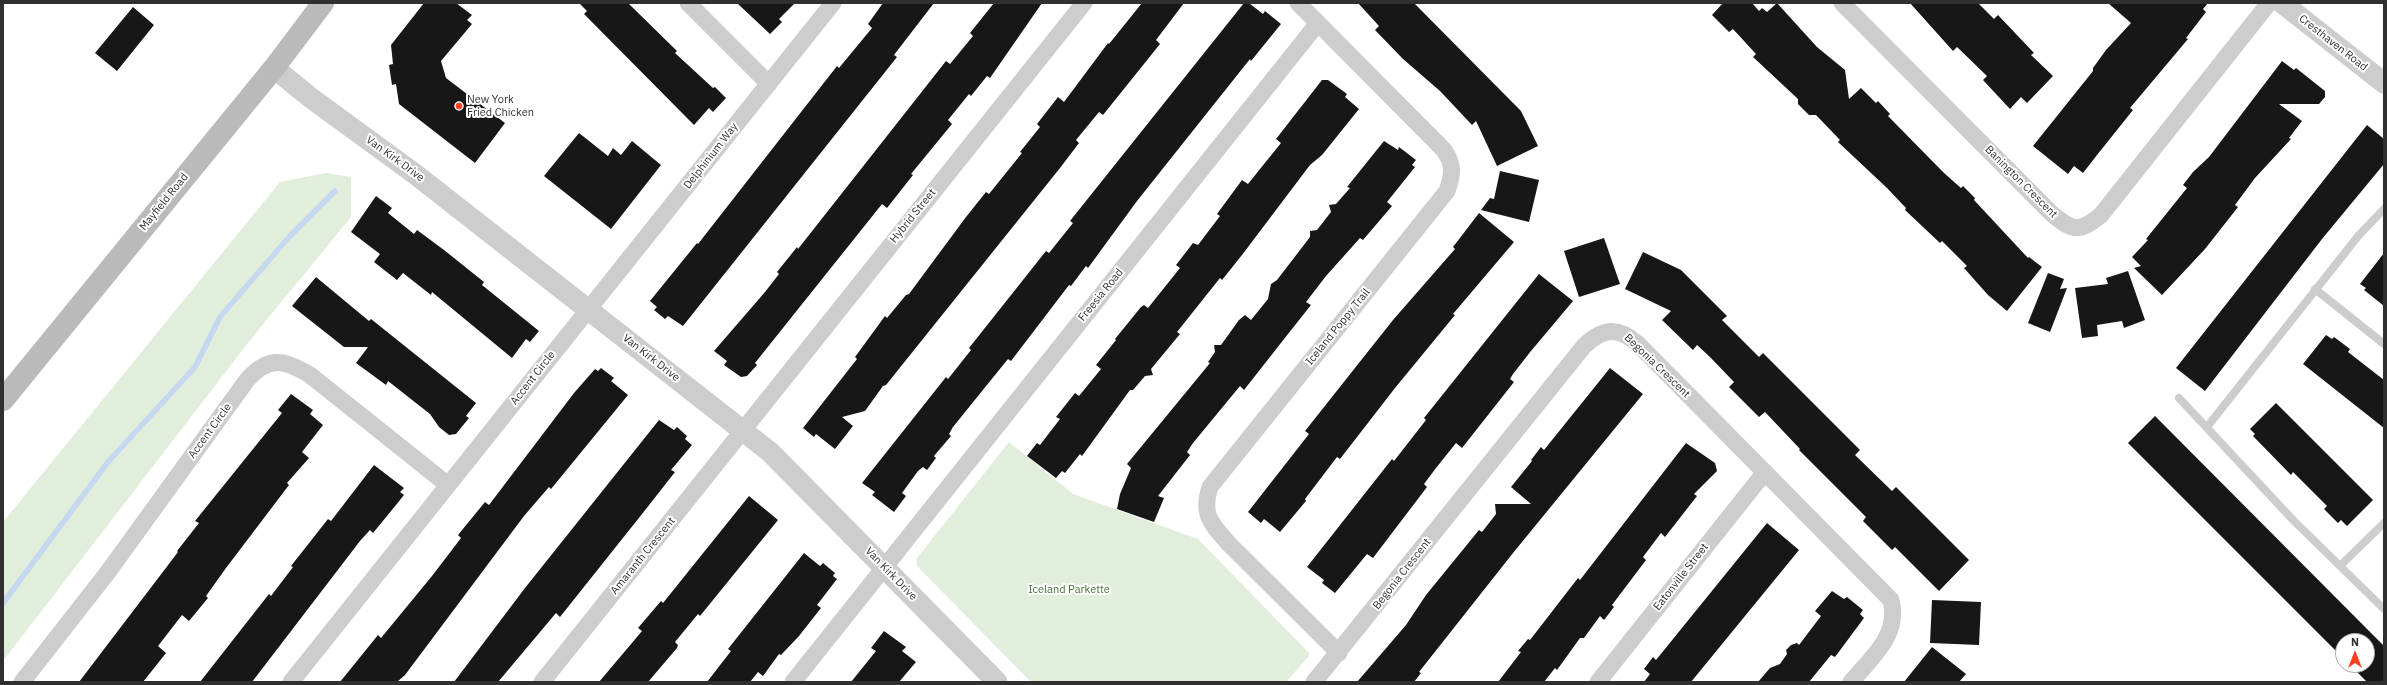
<!DOCTYPE html>
<style>
body{margin:0}
#map{position:relative;width:2387px;height:685px;overflow:hidden;background:#fff;font-family:"IBM Plex Sans",sans-serif}
canvas{display:block}
.frame{position:absolute;inset:0;border:4px solid #303030;pointer-events:none}
.north{position:absolute;left:2335px;top:633px;width:40px;height:40px;box-sizing:border-box;background:#fff;border:1px solid #acacac;border-radius:50%;rotate:0deg;font-size:11px;font-weight:700;line-height:16px;text-align:center;color:#303030}
.north::after{content:'';display:block;margin:auto;width:14px;height:18px;background:#f73f21;clip-path:polygon(50% 0,100% 100%,50% 72%,0 100%)}
</style>
<div id="map">
<canvas width="2387" height="685"></canvas>
<div class="frame"></div>
<div class="north">N</div>
</div>
<script>
const c = document.querySelector('canvas').getContext('2d');
c.lineJoin = 'round';
function paint(path, color) {
  c.fillStyle = color;
  c.fill(path, 'evenodd');
}
function stroke(path, color, width, dash) {
  c.strokeStyle = color;
  c.lineWidth = width;
  c.lineCap = dash ? 'butt' : 'round';
  c.setLineDash(dash || []);
  c.stroke(path);
}
function label(font, color, halo, rows, align = 'center') {
  c.font = font + ' "IBM Plex Sans",sans-serif';
  c.lineWidth = 4;
  c.setLineDash([]);
  c.textBaseline = 'middle';
  c.strokeStyle = halo;
  c.fillStyle = color;
  for (const [text, x, y, turn = 0] of rows) {
    c.save();
    c.translate(x, y);
    c.rotate((+turn || 0) * Math.PI / 180);
    c.textAlign = isNaN(turn) ? turn : align;
    if (halo) c.strokeText(text, 0, 0);
    c.fillText(text, 0, 0);
    c.restore();
  }
}
const green = new Path2D(`
 M326 173 351 177V217L251 339 3 661V522L280 182Z
 M1009 442 1073 494 1198 539 1309 653V656L1286 682H1031L917 566V558Z`);
const stream = new Path2D(`
 M3 603 108 462 195 367 220 317 289 237 335 191`);
const building = new Path2D(`
 M424 3H456L472 15 467 20 472 24 441 61 446 78 505 123 475 163 399 104 396 84 392 85 389 65 393 64 391 45Z
 M579 3H628L677 51 675 53 713 88 715 87 726 98 713 112 709 108 694 125 584 14 587 11Z
 M737 3H795L779 19 782 22 770 34Z
 M883 3H934L894 55 897 57 683 326 668 316 665 319 654 310 657 307 650 301 697 243 698 244 837 66 839 68 872 28 868 24Z
 M994 3H1042L990 78 987 76 971 96 969 94 948 120 952 124 911 174 913 175 887 208 882 204 755 363 757 365 747 376 741 377 724 365 727 361 714 351 765 292 779 274 777 272 797 247 798 249 946 61 950 64 973 36 970 33Z
 M1142 3H1184L1156 40 1160 44 1103 115 1099 112 1076 140 1079 143 1060 168 886 385 883 386 865 411 842 417 853 426 835 449 816 434 814 437 803 428 857 359 855 357 885 316 887 318 906 295 909 294 966 217 986 192 989 194 1022 153 1020 152 1040 127 1037 124 1058 97 1064 102 1108 43 1109 44Z
 M1244 3H1249L1263 14 1265 11 1281 24 1251 61 1250 59 1137 201 1088 268 1086 266 1071 286 1069 285 1011 361 1008 359 978 396 953 427 949 434 951 436 934 456 936 458 927 470 923 467 918 471 902 493 906 496 894 512 872 495 875 492 862 483 946 377 948 379 971 350 969 348 1046 251 1049 253 1073 223 1070 221Z
 M1358 3H1414L1521 111 1538 146 1497 166 1476 121 1472 125 1440 91 1403 59 1375 30 1379 26Z
 M1723 3H1752L1759 11 1762 8 1767 12 1777 3 1817 47 1845 70 1849 99 1861 88 1876 103 1878 101 1890 114 1888 116 1944 173 1961 188 1963 186 1975 198 1974 200 2028 258 2029 257 2042 267 2007 311 1988 295 1964 268 1967 266 1942 241 1940 243 1905 210 1906 208 1887 188 1838 142 1840 140 1816 115H1809L1798 104V99L1753 57 1756 54 1733 29 1729 32 1712 15Z
 M1910 3H1978L1994 19 1998 15 2034 53 2031 55 2053 76 2027 103 2021 97 2010 109 1983 80 1987 76 1957 47 1953 51Z
 M2108 3H2208L2203 9 2206 12 2186 38 2188 39 2130 108 2133 110 2097 155 2083 173 2074 166 2068 174 2033 146 2093 71V68L2106 50 2131 23Z
 M133 7 154 25 117 71 95 53Z
 M2282 61 2294 70 2296 68 2325 91V97L2319 104H2279L2302 121 2289 138 2291 139 2255 178 2235 205 2238 207 2205 249 2162 295 2134 268 2141 266 2132 257 2148 240 2146 239 2187 188 2183 185 2193 172 2209 157Z
 M1322 80H1328L1347 94 1345 97 1359 109 1322 155 1310 165 1242 255 1222 280 1220 278 1177 332 1180 334 1151 369 1153 375 1145 376 1133 390H1130L1082 456 1080 454 1065 473 1062 471 1056 478 1027 456 1037 443 1040 445 1060 419 1056 417 1075 393 1079 396 1101 369 1096 365 1116 340 1115 339 1141 307 1144 305 1148 308 1180 268 1176 265 1193 243 1198 245 1220 216 1217 214 1242 180 1248 184 1260 169 1281 143 1276 139Z
 M2367 125 2384 139V164L2322 239 2205 391 2176 368Z
 M579 133 608 156 613 148 621 155 632 141 661 165 611 229 544 176Z
 M1384 141 1398 150 1399 147 1416 160 1412 165 1415 167 1387 202 1392 206 1363 240 1360 238 1326 276 1306 302 1311 305 1288 334 1244 390 1240 386 1193 443 1187 452 1190 455 1158 496 1164 498 1154 522 1117 509 1120 494 1131 468 1127 464 1210 363 1208 362 1215 352 1214 345H1221L1239 320 1245 315 1251 320 1268 299 1271 284 1277 280 1310 237V231L1317 230 1331 212 1329 205 1336 204 1350 188 1347 187Z
 M1500 171 1539 180 1529 222 1481 210 1490 198 1494 199Z
 M376 196 392 208 388 213 414 234 417 230 444 250 484 282 482 285 539 331 530 342 526 339 512 358 432 292 431 295 403 273 397 280 374 262 380 254 351 232Z
 M1479 213 1514 242 1453 314 1455 315 1395 388 1340 459 1337 457 1305 499 1306 501 1280 532 1264 519 1261 523 1248 512 1309 434 1305 431 1393 320 1455 249 1453 247Z
 M1604 238 1620 284 1579 297 1564 251Z
 M1643 252 1681 270 1727 316 1722 320 1759 357 1763 353 1860 450 1855 455 1892 491 1896 487 1969 560 1939 591 1895 547 1892 550 1863 521 1866 517 1799 450 1800 449 1765 412 1759 417 1729 387 1734 382 1710 357 1697 345 1693 350 1662 320 1671 311 1625 289Z
 M2384 253V306L2364 290 2366 288 2360 284Z
 M2128 271 2145 320 2124 328 2122 321 2097 325 2098 336 2082 338 2075 288 2108 284 2106 278Z
 M2048 273 2064 279 2060 289 2067 288 2050 332 2028 323Z
 M1539 274 1573 301 1531 351 1513 374 1510 379 1514 382 1462 448 1456 443 1436 468 1424 484 1427 487 1373 558 1367 554 1335 593 1322 583 1324 580 1307 567 1392 459 1394 461 1426 420 1424 418Z
 M316 277 369 321 371 319 476 403 466 416 469 418 456 434 449 435 439 427 430 414 388 381 386 385 356 363 368 347H344L292 306Z
 M2326 335 2332 339 2334 337 2350 349 2348 352 2384 380V428L2303 364Z
 M601 368 614 378 611 381 628 395 551 489 549 487 524 516 405 675 397 682H340L378 635 381 638 432 576 461 538 458 535 485 502 489 505 574 393 595 369 598 371Z
 M1610 368 1643 394 1513 553 1419 672 1421 673 1414 682H1357L1406 625 1426 595 1479 530 1482 532 1496 514 1495 504H1531L1511 487 1532 461 1531 460 1541 447 1544 450Z
 M291 394 313 410 310 414 323 425 302 452 309 458 287 483 289 485 226 568 206 596 208 598 189 621 182 615 158 646 166 653 143 682H79L178 552 177 551 199 523 195 521 282 413 278 410Z
 M2276 403 2373 500 2347 526 2341 520 2338 523 2324 509 2327 506 2293 472 2291 475 2253 436 2255 434 2250 429Z
 M2155 416 2384 646V682H2367L2350 665H2367V641H2343V658L2128 443Z
 M659 420 674 430 677 427 687 436 685 439 692 445 671 470 675 472 646 509 560 617 556 613 498 682H454L525 588Z
 M1686 443 1715 463 1717 471 1694 494 1697 496 1665 537 1661 533 1643 557 1646 560 1612 605 1614 607 1604 620 1600 616 1584 638H1580L1557 670 1555 668 1544 682H1498L1521 652 1518 651 1528 639 1530 640 1578 578 1580 580Z
 M374 465 404 488 400 492 404 495 396 505 373 533 370 530 360 541 252 682H200L269 594 271 596 293 567 291 566 328 519 331 521Z
 M749 496 778 520 700 616 698 614 675 642 678 645 677 648 648 682H599L642 631 638 628 661 601 663 603Z
 M1767 523 1799 550 1691 682H1644L1650 674 1644 669 1653 657 1656 660Z
 M804 553 820 566 823 563 835 573 833 576 837 579 817 605 821 608 799 636 781 655 779 654 763 676 758 672 750 682H707L731 651 728 649Z
 M1832 591 1844 599 1847 597 1863 610 1860 614 1864 618 1835 657 1831 655 1809 682H1758L1770 668 1780 664 1787 654 1786 650 1791 645 1797 643 1799 645 1821 616 1815 611Z
 M1932 600 1981 602 1979 645 1930 643Z
 M884 631 906 647 902 651 916 662 899 682H851L876 651 871 648Z
 M1932 647 1966 674 1959 682H1904Z`);
const service = new Path2D(`
 M2315 289 2384 344
 M2179 398 2294 521 2384 609
 M2207 427 2359 235 2384 209
 M2341 565 2384 523`);
const minor = new Path2D(`
 M688 3 769 84
 M1298 3 1444 150C1454 165 1453 174 1447 191L1210 487C1201 515 1211 523 1229 544L1339 653
 M1842 3 2051 213C2072 231 2079 233 2101 215L2269 3
 M22 682 108 572 247 380C269 355 285 360 310 375L448 485
 M291 682 833 3
 M542 682 1084 3
 M793 682 1318 23
 M1314 682 1584 346C1603 328 1618 326 1638 344L1891 600C1900 635 1872 657 1851 682
 M1598 682 1765 472`);
const tertiary = new Path2D(`
 M2282 3 2384 83
 M274 68 311 98 415 174 770 452 997 682`);
const secondary = new Path2D(`
 M3 400 274 68 323 3`);
const markers = [
 [459,106,4,"#f73f21"]
];
const streetNames = [
 ["Cresthaven Road",2333,43,38],
 ["Delphinium Way",711,156,-52],
 ["Van Kirk Drive",395,159,36],
 ["Banington Crescent",2021,182,45],
 ["Mayfield Road",164,202,-51],
 ["Hybrid Street",913,216,-51],
 ["Freesia Road",1101,295,-51],
 ["Iceland Poppy Trail",1338,327,-51],
 ["Van Kirk Drive",651,358,38],
 ["Begonia Crescent",1657,366,44],
 ["Accent Circle",533,378,-52],
 ["Accent Circle",210,431,-54],
 ["Amaranth Crescent",643,556,-51],
 ["Van Kirk Drive",891,574,46],
 ["Begonia Crescent",1402,574,-52],
 ["Eatonville Street",1681,577,-52]
];
const poiNames = [
 ["New York",467,100],
 ["Fried Chicken",467,113]
];
const parkNames = [
 ["Iceland Parkette",1069,590]
];
paint(green, '#e2eedc');
stroke(stream, '#c6d7f0', 5.5);
paint(building, '#171717');
stroke(service, '#cdcdcd', 8);
stroke(minor, '#cdcdcd', 17);
stroke(tertiary, '#cdcdcd', 21);
stroke(secondary, '#bababa', 22);
for (const [x, y, r, color] of markers) {
  const dot = new Path2D();
  dot.arc(x, y, r, 0, 2 * Math.PI);
  c.fillStyle = color;
  c.fill(dot);
  stroke(dot, '#fff', 1.5);
}
label('11px', '#303030', '#fff', streetNames);
label('11px', '#303030', '#fff', poiNames, 'left');
label('11px', '#467038', '#fff', parkNames);
</script>
